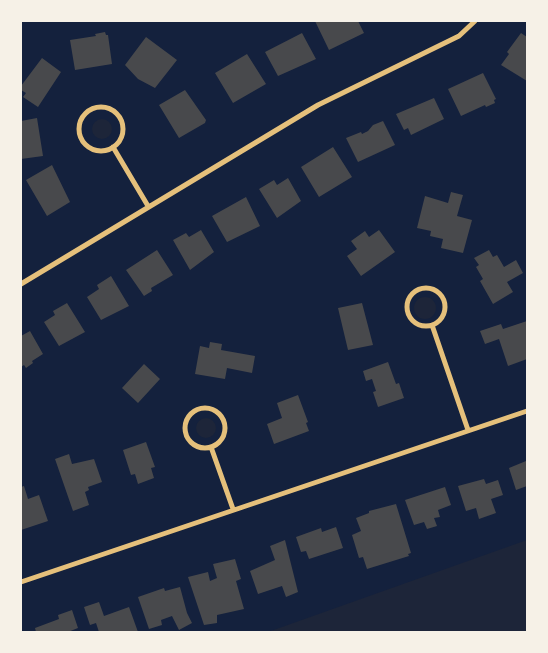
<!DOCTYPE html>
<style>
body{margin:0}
#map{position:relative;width:548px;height:653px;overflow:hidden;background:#14213d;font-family:"Varela Round",sans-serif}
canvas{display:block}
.frame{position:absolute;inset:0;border:22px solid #f6f1e7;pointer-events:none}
</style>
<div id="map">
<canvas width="548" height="653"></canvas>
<div class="frame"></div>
</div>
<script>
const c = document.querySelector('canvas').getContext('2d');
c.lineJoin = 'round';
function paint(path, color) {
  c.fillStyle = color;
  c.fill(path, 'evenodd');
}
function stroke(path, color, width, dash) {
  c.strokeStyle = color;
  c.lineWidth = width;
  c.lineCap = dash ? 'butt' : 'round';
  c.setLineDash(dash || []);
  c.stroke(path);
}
const green = new Path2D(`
 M92 129a10 10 0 1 1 20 0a10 10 0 1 1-20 0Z
 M414 308a11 11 0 1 1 22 0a11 11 0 1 1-22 0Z
 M196 428a10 10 0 1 1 20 0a10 10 0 1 1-20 0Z
 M527 540V632H268Z`);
const building = new Path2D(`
 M315 21H358L364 33 329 50Z
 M105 32 106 35H108L112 64 75 70 70 40 96 36 95 34Z
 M302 33 316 59 278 76 265 52Z
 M521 33 527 37V81L501 65 509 54 507 52Z
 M146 37 177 60 155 88 138 79 125 65Z
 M247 54 266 84 233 103 215 73Z
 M42 58 61 72 38 107 23 97 26 93 21 90V86Z
 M483 73 496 99 494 100 495 103 486 107 485 105 461 116 448 89Z
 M185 90 206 120 205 123 179 138 159 105Z
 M434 98 444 119 411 135 408 128 404 130 396 114Z
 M37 118 43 156 21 159V121Z
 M383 121 395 145 358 162 346 138 361 132 362 134 368 131 373 125Z
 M333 147 352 177 319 197 301 167Z
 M52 165 70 202 47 216 26 180Z
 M288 178 301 201 277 218 259 189 274 180 277 185Z
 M451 192 463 195 457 216 472 220 463 253 441 248 443 239 430 236 431 231 417 228 425 196 448 203Z
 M246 197 260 226 227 242 212 216Z
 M201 230 214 252 190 270 173 240 186 233 189 237Z
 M379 230 395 252 361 276 347 256 357 249 351 241 365 231 369 237Z
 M157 250 173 275 151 288 152 291 144 296 126 270Z
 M489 250 493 257 497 255 504 267 516 260 523 273 507 282 513 292 493 304 480 281 483 279 476 267 479 265 474 258Z
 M111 276 129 306 101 320 87 297 99 289 97 285Z
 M67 303 85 332 59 346 44 322 55 315 53 311Z
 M362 303 373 345 348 350 338 308Z
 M527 321V359L508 366 499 339 485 344 480 331 501 324 503 329Z
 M30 331 43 354 32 361 33 363 26 368 24 365 21 367V336Z
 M210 342 222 344 221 350 255 356 252 373 227 368 225 379 195 374 200 346 209 348Z
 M388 362 396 384 399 383 404 398 378 407 373 392 376 391 372 379 366 381 363 371Z
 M144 364 160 379 138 403 122 388Z
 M298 395 308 422 306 423 309 431 274 444 267 424 282 418 277 403Z
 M146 442 155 467 151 468 154 478 138 484 135 474 131 475 123 450Z
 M69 454 72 464 94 459 102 482 88 487 89 490 85 492 89 505 73 511 55 459Z
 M526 461 527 486 516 490 509 468Z
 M484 479 486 484 498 480 503 495 491 499 496 513 479 519 476 508 466 511 458 486Z
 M24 486 28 499 39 495 48 521 21 530V487Z
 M445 487 451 505 438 510 440 517 434 518 437 526 427 529 424 522 414 525 405 500Z
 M396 504 411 553 408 554 409 556 367 569 363 557 359 558 352 535 361 531 356 518 369 513V511Z
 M336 527 343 548 309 559 306 551 301 552 296 537 321 528 322 532Z
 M285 540 298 592 286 597 282 586 258 594 250 571 275 560 270 546Z
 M235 559 241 579 236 581 244 609 217 615V623L204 625 188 577 208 572 210 581 217 578 213 564Z
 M180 587 187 613 192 623 179 630 172 616 161 620 162 625 149 629 138 597 164 588 165 591Z
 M99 602 104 616 129 607 138 632H99L96 623 90 625 84 607Z
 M72 610 78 628 68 632H36L35 628 59 619 58 615Z`);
const minor = new Path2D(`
 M79 129a22 22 0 1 1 44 0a22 22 0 1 1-44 0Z
 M113 147 148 206
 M21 284 318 105 459 36 475 21
 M407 307a19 19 0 1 1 38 0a19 19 0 1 1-38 0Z
 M432 325 468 430
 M185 428a20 20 0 1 1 40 0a20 20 0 1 1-40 0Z
 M211 447 233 509
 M21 582 527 411`);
paint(green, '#1d2539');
paint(building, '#48494c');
stroke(minor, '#e5c07b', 5);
</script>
